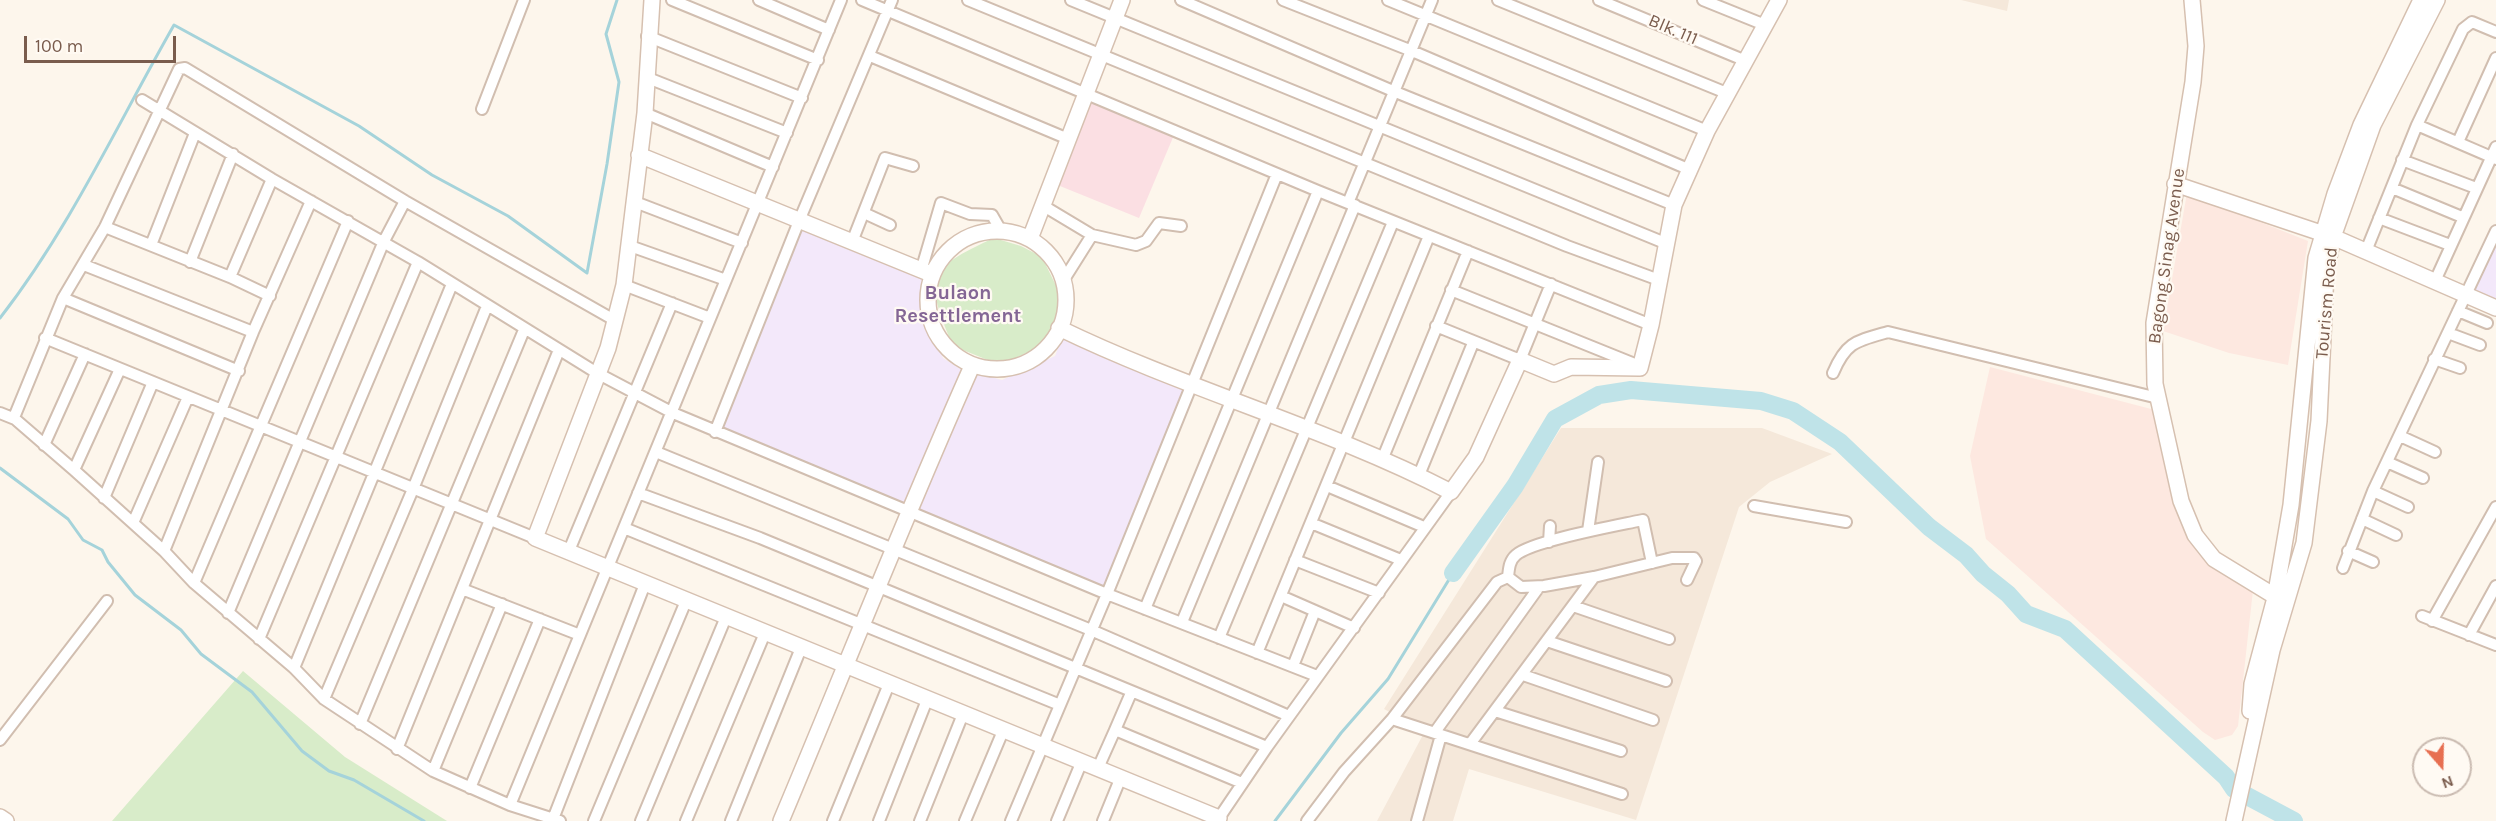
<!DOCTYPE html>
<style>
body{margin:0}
#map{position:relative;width:2496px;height:821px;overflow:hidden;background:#fdf6ec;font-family:Karla,sans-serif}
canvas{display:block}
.north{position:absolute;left:2412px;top:737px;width:60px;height:60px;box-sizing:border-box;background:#fffaf3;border:2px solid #cabbb1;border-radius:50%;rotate:160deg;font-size:16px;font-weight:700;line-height:24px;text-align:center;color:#7a5c4d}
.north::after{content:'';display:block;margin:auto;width:21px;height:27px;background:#e76f51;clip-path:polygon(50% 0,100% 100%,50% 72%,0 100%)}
.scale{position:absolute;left:24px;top:36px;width:152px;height:27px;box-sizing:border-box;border:3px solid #7a5c4d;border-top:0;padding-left:8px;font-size:18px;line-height:21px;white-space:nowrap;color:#7a5c4d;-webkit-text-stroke:4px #fffaf3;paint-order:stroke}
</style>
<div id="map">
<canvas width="2496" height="821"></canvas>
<div class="north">N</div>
<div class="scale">100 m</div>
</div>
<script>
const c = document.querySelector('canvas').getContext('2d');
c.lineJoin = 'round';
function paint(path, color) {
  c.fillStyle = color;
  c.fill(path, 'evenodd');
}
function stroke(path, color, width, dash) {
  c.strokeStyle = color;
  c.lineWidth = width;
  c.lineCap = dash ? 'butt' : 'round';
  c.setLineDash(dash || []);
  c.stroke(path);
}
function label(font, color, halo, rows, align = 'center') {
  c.font = font + ' Karla,sans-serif';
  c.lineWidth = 4.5;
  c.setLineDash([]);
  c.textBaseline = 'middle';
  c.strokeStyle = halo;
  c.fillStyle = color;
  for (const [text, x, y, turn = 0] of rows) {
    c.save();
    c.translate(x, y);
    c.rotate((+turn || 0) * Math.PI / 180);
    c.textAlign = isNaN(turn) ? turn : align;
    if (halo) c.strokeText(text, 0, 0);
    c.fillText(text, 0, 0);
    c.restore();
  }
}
const residential = new Path2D(`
 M1961 0H2009L2007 11Z
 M1561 428H1762L1832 454 1770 482 1739 507 1636 820 1469 769 1453 821H1377L1425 731 1384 709Z`);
const commercial = new Path2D(`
 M2187 193 2308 241 2288 365 2229 353 2163 331Z
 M1990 367 2155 410 2189 531 2253 590 2238 726 2232 735 2215 740 2203 732 1986 539 1970 456Z`);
const education = new Path2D(`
 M803 225 923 275 920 291 925 319 943 358 962 370 907 505 722 431Z
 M2496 246V300L2474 291Z
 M1064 333 1185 387 1106 588 916 510 973 372 1002 380 1055 356Z`);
const medical = new Path2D(`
 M1088 100 1174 135 1139 218 1055 184Z`);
const green = new Path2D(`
 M994 238 1021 246 1042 257 1063 300 1044 345 1000 365 953 346C924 277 926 269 994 238Z
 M243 671 345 757 447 821H112Z`);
const stream = new Path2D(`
 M0 318C70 228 118 123 174 25L359 126 432 175 508 216 587 273 607 164 619 82 606 34 617 0
 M0 468 68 519 83 540 102 550 108 562 135 595 181 630 201 654 252 692 302 751 329 771 354 780 424 821
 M1275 821 1341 733 1388 679 1453 573`);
const river = new Path2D(`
 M1453 573 1515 486 1555 419 1599 395 1631 390 1761 401 1793 411 1840 442 1929 527 1966 555 1983 574 2008 594 2026 614 2065 629 2226 777 2234 789 2294 821`);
const street = new Path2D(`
 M672 0 818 60
 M759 0 829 30
 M862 0 1318 191 1651 325
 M968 0 1567 246 1659 280
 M1071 0 1665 243
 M1181 0 1393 91 1674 205
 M1283 0 1412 51 1688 169
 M1388 0 1707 131
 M1498 0 1729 94
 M1599 0 1746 61
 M1703 0 1765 25
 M647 36 802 98
 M870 56 1066 138
 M648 78 787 133
 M142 100 272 179 418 262 597 373 673 413 1107 594 1317 676
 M482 109 524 0
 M645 113 773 167
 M2417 125 2496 159
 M2458 142 2496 58
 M2402 160 2476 188
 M2392 188 2462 217
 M635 202 742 243
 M1348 203 1432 0
 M1042 205 1092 235 1136 245 1146 241 1159 223 1181 226
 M864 213 890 225
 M2379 218 2450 245
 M105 227 230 277 270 296
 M852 242 885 158 913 166
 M151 245 195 133
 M630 246 726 280
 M2366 251 2417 125 2463 29 2472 22 2496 32
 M190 262 233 154
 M84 265 253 332
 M921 271 941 203 970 214 992 215 1000 229
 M230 277 272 179
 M1063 281 1092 235
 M2435 281 2496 147
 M624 285 710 318
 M1451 290 1637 365
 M63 298 239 371
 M2458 311 2487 323
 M1436 326 1520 360 1551 284
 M2448 333 2480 345
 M45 338 535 538
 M2434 359 2460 368
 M1833 373C1846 342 1856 341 1888 332L2158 398
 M0 413 15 419
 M715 432 799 221 892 0
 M2400 436 2435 452
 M44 445 85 354
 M656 452 1091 630 1289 716
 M1382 460 1468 251
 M2387 462 2423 478
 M74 470 120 369
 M1419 475 1473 343
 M1327 486 1424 527
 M2373 491 2408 507
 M638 493 760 538 1267 747
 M104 498 153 382
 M1754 506 1846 522
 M2362 519 2396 535
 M133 523 188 397
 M1311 523 1401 560
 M624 528 1060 705
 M1588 531 1598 462
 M1549 542 1550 526
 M164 551 253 332 311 201
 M2348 551 2373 562
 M568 553 672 303
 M1295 560 1379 593
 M2343 568 2373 491 2496 231
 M1508 577C1509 569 1509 561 1516 555 1532 541 1614 526 1638 521L1643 520 1652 563
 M194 583 348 221
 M462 589 580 635
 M1281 596 1354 628
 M1573 606 1669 639
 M1145 609 1318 191
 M228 613 384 241 405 201
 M2422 616 2496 645
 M2432 621 2496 507
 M1182 622 1355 205
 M2469 635 2496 586
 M1219 638 1393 222
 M259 639 418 262
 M1547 641 1666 681
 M1257 653 1429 236
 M1293 666 1315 611
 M294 668 452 284
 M1523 675 1653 720
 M324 699 413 489 487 306
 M1495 711 1621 751
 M1392 719 1622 794
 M360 724 524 330
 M1115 730 1131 693
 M1435 732 1539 587
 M0 740 107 601
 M1470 744 1594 577
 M397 749 559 350
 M1098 768 1115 730 1242 783
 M433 771 502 604
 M470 788 540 619
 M510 805 841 0
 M553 819 645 584
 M560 821 510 805 433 771 324 699 294 668 194 583 164 551 74 470 15 419V415L63 298 105 227 179 69 185 68 405 201 616 321
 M594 821 686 601
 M641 821 726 617
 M686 821 765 633
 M731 821 801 648
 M833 821 889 684
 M879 821 927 700
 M920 821 963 714
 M965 821 1003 731
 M1011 821 1107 594 1277 174
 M1057 821 1082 761
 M1103 821 1121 777
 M1217 821 1267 747 1451 492
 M1307 821 1344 772 1392 719 1497 582 1508 577 1521 587 1544 586 1594 577 1672 558H1694L1696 561 1687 580
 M1417 821 1441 735`);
const secondary = new Path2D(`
 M652 0 645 113 624 285 608 348 535 538 1219 818
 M2192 0 2196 46 2193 82 2154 323 2155 384 2181 501 2195 535 2214 559 2281 600
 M639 155 931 274
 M2175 184 2333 237 2496 308
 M928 300a69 69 0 1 1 138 0a69 69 0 1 1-138 0Z
 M1031 236 1122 0
 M1059 328C1187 390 1325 427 1451 492L1476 457 1520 360 1554 374 1571 367 1640 368 1651 325 1674 205 1707 131 1779 0
 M2250 711 2252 684 2275 598 2291 505 2316 258 2335 194 2361 125 2421 0
 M0 817 6 821
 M781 821C845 669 905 516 972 366
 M2234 821 2272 650 2304 543 2319 421 2326 272 2333 237 2373 125 2437 0`);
const streetNames = [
 ["Blk. 111",1673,30,23],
 ["Bagong Sinag Avenue",2167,256,-82],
 ["Tourism Road",2327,303,-85]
];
const neighbourhoodNames = [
 ["Bulaon",958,293],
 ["Resettlement",958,316]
];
paint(residential, '#f5e8da');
paint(commercial, '#fde8e0');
paint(education, '#f3e8fa');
paint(medical, '#fbdfe3');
paint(green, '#d8ecc9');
stroke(stream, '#a5d3da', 3);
stroke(river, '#bfe3e8', 18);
stroke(street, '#d1beb0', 14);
stroke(secondary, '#d6c0b0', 18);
stroke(street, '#fff', 10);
stroke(secondary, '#fff', 15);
label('18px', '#7a5c4d', '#fffaf3', streetNames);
label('bold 20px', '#846695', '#fffaf3', neighbourhoodNames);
</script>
